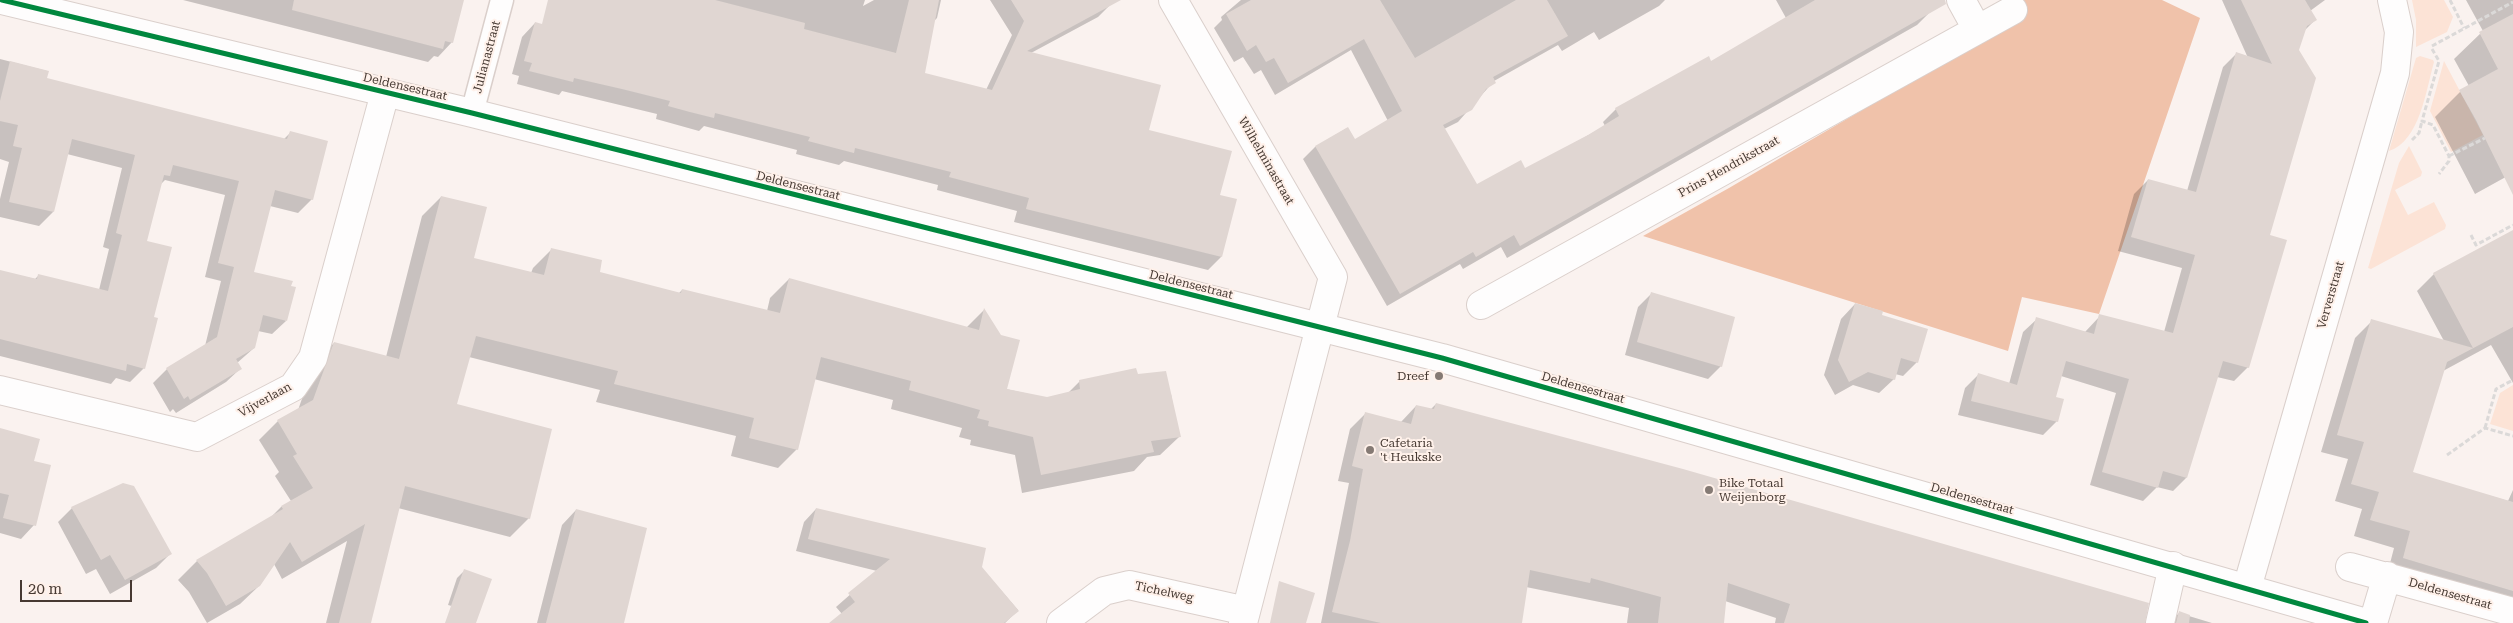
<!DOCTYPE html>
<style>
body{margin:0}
#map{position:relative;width:2513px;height:623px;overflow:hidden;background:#faf2ef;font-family:"Roboto Serif",serif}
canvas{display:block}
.scale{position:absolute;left:20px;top:580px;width:112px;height:22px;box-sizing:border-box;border:2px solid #463932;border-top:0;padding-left:6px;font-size:15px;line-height:18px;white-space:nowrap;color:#463932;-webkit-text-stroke:4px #fff1ea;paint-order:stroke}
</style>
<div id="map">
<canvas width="2513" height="623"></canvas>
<div class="scale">20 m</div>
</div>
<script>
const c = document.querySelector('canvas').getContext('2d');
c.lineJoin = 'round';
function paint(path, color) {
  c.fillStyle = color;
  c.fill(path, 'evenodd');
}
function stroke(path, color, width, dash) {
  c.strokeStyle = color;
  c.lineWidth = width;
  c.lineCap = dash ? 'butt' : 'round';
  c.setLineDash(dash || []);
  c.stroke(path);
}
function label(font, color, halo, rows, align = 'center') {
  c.font = font + ' "Roboto Serif",serif';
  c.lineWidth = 4;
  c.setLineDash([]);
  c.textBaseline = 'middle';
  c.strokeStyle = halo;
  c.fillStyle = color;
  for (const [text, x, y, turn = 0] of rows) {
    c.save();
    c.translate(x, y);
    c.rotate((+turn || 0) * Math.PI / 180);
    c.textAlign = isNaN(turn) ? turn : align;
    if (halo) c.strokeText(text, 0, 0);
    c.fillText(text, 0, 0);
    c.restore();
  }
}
const green = new Path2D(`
 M2412 0H2444L2453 17 2447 32 2416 47V20Z
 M2420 56 2433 60 2434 62C2426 90 2420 141 2389 151L2416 58Z
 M2444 61 2483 135 2451 152 2430 111Z
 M2409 146 2422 172 2421 176 2395 190 2408 215 2434 202 2446 225 2445 229 2371 269 2368 268 2399 163Z
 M2513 385V431L2490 424 2500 393Z`);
const forest = new Path2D(`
 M2013 0H2162L2200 18 2099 314 2022 297 2008 351 1643 236 1729 188 2021 17Z`);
const shadow = new Path2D(`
 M183 0H463L452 42 438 57 434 56 428 62Z
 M599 0H865L863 6 874 0H941L937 18 934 21 924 74 986 90 1012 35 990 0H1111V4L1098 17 1031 53 1147 131 1218 196 1221 257 1208 270 1014 222 1017 211 937 190 938 185 844 161 839 165 796 154 797 150 704 126 699 131 656 119 657 114 562 91 559 95 517 84 519 76 512 74 522 37 535 23 542 25Z
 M1241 0H1665L1659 6 1599 40 1594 32 1562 51 1558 45 1494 81 1458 122 1444 129 1477 186 1525 170 1605 126 1603 122 1616 109 1708 58 1711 62 1786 18 1776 0H1923L1930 12 1917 25 1507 258 1501 247 1463 269 1460 264 1387 306 1303 159 1315 147 1347 128 1355 141 1388 121 1351 50 1275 95 1261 70 1254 74 1243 57 1234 62 1214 28 1222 20 1221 17Z
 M2222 0H2325L2310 11 2315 20 2303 32 2298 50 2248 367 2234 381 2217 377 2186 478 2173 491 2157 487 2143 501 2090 485 2116 393 2061 376 2055 397 2057 421 2043 435 1958 415 1965 388 1978 375 2009 384 2023 332 2037 319 2085 332 2100 316 2164 332 2182 268 2118 251 2134 194 2148 180 2187 191 2223 67 2236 54 2248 58Z
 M2466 0H2513V173L2475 194 2435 117 2460 92 2469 86 2454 59 2483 31Z
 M0 59 47 71 45 79 283 140 290 133 312 199 298 213 270 206 253 273 286 321 272 334 258 331 254 348 237 363 240 369 226 382 176 413 173 409 170 412 153 383 167 369 205 346 221 281 205 277 225 195 165 180 161 184 146 242 153 318 144 368 130 382 116 378 111 384 0 356V271L35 279 38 276 99 290 109 249 103 247 122 168 67 154 53 212 39 226 0 217V199L9 162 0 159Z
 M441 197 473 259 531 273 533 268 552 249 598 273 679 293 682 290 767 311 770 298 789 279 966 328 984 310 1006 389 1047 398 1068 393 1080 381 1137 375 1171 394 1179 437 1160 455 1147 457 1134 471 1022 493 1015 455 970 445 971 440 959 437 962 428 891 409 893 400 814 379 797 449 778 468 731 456 736 436 596 402 600 390 469 357 455 405 529 518 510 537 398 508 370 623H326L347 541 282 579 274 564 260 585 240 604 207 623 189 592 178 580 197 561 269 519 281 507 291 501 275 476 279 472 259 440 278 421 298 410 315 362 334 343 386 357 422 216Z
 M2513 231V383L2491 345 2443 371 2412 473 2508 501 2513 490V612L2387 575 2394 548 2354 536 2362 509 2335 501 2348 459 2321 452 2355 338 2372 321 2444 341 2417 291 2434 274Z
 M1651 294 1721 366 1708 379 1625 355 1638 307Z
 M1855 304 1880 316 1917 362 1903 376 1895 374 1894 379 1879 393 1853 385 1835 395 1824 375 1841 319Z
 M1436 404 2145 623H1775L1776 618 1725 601 1723 623H1627L1629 608 1526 587 1521 623H1321L1349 483 1338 481 1350 429 1365 414 1401 422 1416 406 1431 409Z
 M0 430 33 462 34 525 21 539 0 533Z
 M72 508 170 554 156 568 110 594 96 569 86 574 58 522Z
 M816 509 981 567 1018 610 1005 623H831L842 614 836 607 877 571 796 551 804 522Z
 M576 510 623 623H537L562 525Z
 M464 571 474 612 448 605 457 578Z
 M2179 613 2212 623H2169Z`);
const building = new Path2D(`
 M294 0H464L453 43 445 41 443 49 292 10Z
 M548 0H715L805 23 804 29 896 53 909 0H939L925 73 992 90 1024 21 1011 0H1121L1027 51 1161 85 1149 130 1232 151 1220 195 1237 199 1222 257 1026 209 1029 198 949 177 951 172 855 148 854 153 808 141 810 137 715 113 714 118 690 112 668 106 670 101 622 89 574 78 573 82 529 71 532 63 524 61 535 22 542 24Z
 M1251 0H1380L1415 58 1516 0H1547L1568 36 1493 77 1496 83 1486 89 1472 110 1443 125 1477 184 1521 160 1525 168 1588 135 1619 116 1615 108 1709 56 1711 61 1815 0H1945L1946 4 1520 246 1514 235 1476 257 1473 252 1400 294 1315 146 1348 127 1355 139 1402 111 1364 39 1288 83 1274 58 1266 62 1256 45 1247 51 1226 14Z
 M2241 0H2305L2317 20 2307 26 2299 50 2316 78 2270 235 2287 240 2249 368 2223 361 2187 478 2163 471 2158 488 2102 472 2129 379 2066 361 2056 397 2064 399 2058 422 1971 401 1978 373 2017 385 2036 317 2094 334 2099 314 2173 333 2195 255 2131 237 2148 179 2196 192 2236 52 2272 64Z
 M2513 14V195L2476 120 2459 90 2498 69 2479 32Z
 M10 61 49 71 47 78 184 113 287 139 290 131 328 141 313 200 275 190 254 272 293 281 291 286 296 287 287 321 263 315 255 348 236 359 242 369 190 400 188 396 184 399 166 368 217 337 234 267 218 263 239 181 173 165 170 176 164 175 147 241 172 247 154 317 158 318 145 369 127 364 126 371 0 339V270L37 279 38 274 108 291 122 235 116 233 135 155 72 139 54 212 9 202 22 148 13 146 18 125 0 121V101Z
 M441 196 487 207 474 258 544 275 551 248 602 260 600 272 681 293 682 289 780 313 789 278 979 330 984 308 1001 335 1020 340 1007 389 1047 397 1080 389 1079 380 1136 368 1138 374 1166 371 1181 437 1151 441 1154 452 1041 475 1033 437 988 426 989 421 977 418 980 410 909 390 911 381 821 357 798 450 749 438 754 418 614 384 618 371 476 336 457 404 552 429 530 519 405 486 371 623H339L365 524 302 562 290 542 260 586 226 606 207 573 196 560 283 509 281 506 313 488 293 456 297 454 277 420 313 400 334 342 399 359Z
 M2513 230V327L2447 362 2413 472 2513 502V591L2403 558 2410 531 2370 520 2379 492 2351 484 2364 442 2337 435 2371 319 2473 348 2433 273Z
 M1651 292 1735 317 1722 367 1637 342Z
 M1855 303 1883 311 1882 315 1928 329 1918 363 1901 358 1895 380 1868 372 1849 382 1838 360Z
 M1436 403 1683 469 2149 603 2145 623H1784L1790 604 1728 583 1724 623H1658L1661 597 1591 578 1590 583 1530 570 1522 623H1381L1332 612 1350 541 1363 469 1352 466 1365 412 1411 424 1416 405 1434 409Z
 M0 428 40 439 34 461 51 465 36 526 3 518 9 495 0 493Z
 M123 483 134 486 172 554 125 580 110 555 101 560 71 507Z
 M816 508 986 548 982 567 1019 611 1004 623H829L855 602 848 593 890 559 808 539Z
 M576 509 647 528 624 623H546Z
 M464 569 492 579 476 623H445Z
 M1279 581 1315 593 1306 623H1270Z
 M2179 611 2190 615 2189 623H2176Z`);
const path = new Path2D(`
 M2450 0 2464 28
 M2432 46 2513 2
 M2432 49 2439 61 2422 121 2433 125 2449 156V161L2439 174
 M2412 140 2419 133 2422 121
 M2449 156 2485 138
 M2471 235 2476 245 2513 225
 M2485 428 2496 389 2513 380
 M2447 455 2485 428 2513 436`);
const lane = new Path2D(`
 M472 113 502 0`);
const street = new Path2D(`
 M1173 0 1333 277 1243 623
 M1961 0 1977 29
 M1481 305 2013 10
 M0 390 197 437 293 387 313 358 385 93
 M2350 567 2513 612
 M2247 588 2395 73 2399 32 2392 0
 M1061 623 1104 591 1129 585 1246 611
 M2160 623 2173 566
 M2373 623 2387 576`);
const secondary = new Path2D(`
 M2 0 472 113 1442 358 2366 623`);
const cycleway = new Path2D(`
 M2 0 472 113 1442 358 2366 623`);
const markers = [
 [1439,376,5,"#857a74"],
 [1370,450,5,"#857a74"],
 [1709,490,5,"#857a74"]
];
const streetNames = [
 ["Julianastraat",487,57,-75],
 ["Deldensestraat",405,87,13],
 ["Wilhelminastraat",1266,161,60],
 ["Prins Hendrikstraat",1729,167,-29],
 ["Deldensestraat",798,186,14],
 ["Deldensestraat",1191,285,14],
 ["Ververstraat",2331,295,-74],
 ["Deldensestraat",1583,388,16],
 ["Vijverlaan",265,400,-29],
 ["Deldensestraat",1972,499,16],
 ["Tichelweg",1164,592,12],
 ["Deldensestraat",2450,594,16]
];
const poiNames = [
 ["Dreef",1429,376,"right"],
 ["Cafetaria",1380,443],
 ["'t Heukske",1380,457],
 ["Bike Totaal",1719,483],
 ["Weijenborg",1719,497]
];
paint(green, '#fce3d6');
paint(forest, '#f0c2aa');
paint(shadow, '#0003');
paint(building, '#e0d6d2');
stroke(lane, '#dacfcb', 25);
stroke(street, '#dacfcb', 30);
stroke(secondary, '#dacfcb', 30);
stroke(path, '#dbd9d8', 3, [5, 2.5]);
stroke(lane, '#fefdfd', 22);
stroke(street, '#fefdfd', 28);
stroke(secondary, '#fefdfd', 28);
stroke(cycleway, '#00873e', 5);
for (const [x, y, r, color] of markers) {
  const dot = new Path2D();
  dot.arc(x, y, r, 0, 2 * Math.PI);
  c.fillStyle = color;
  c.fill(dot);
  stroke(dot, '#fff1ea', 2);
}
label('12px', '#463932', '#fff1ea', streetNames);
label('12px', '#463932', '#fff1ea', poiNames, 'left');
</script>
